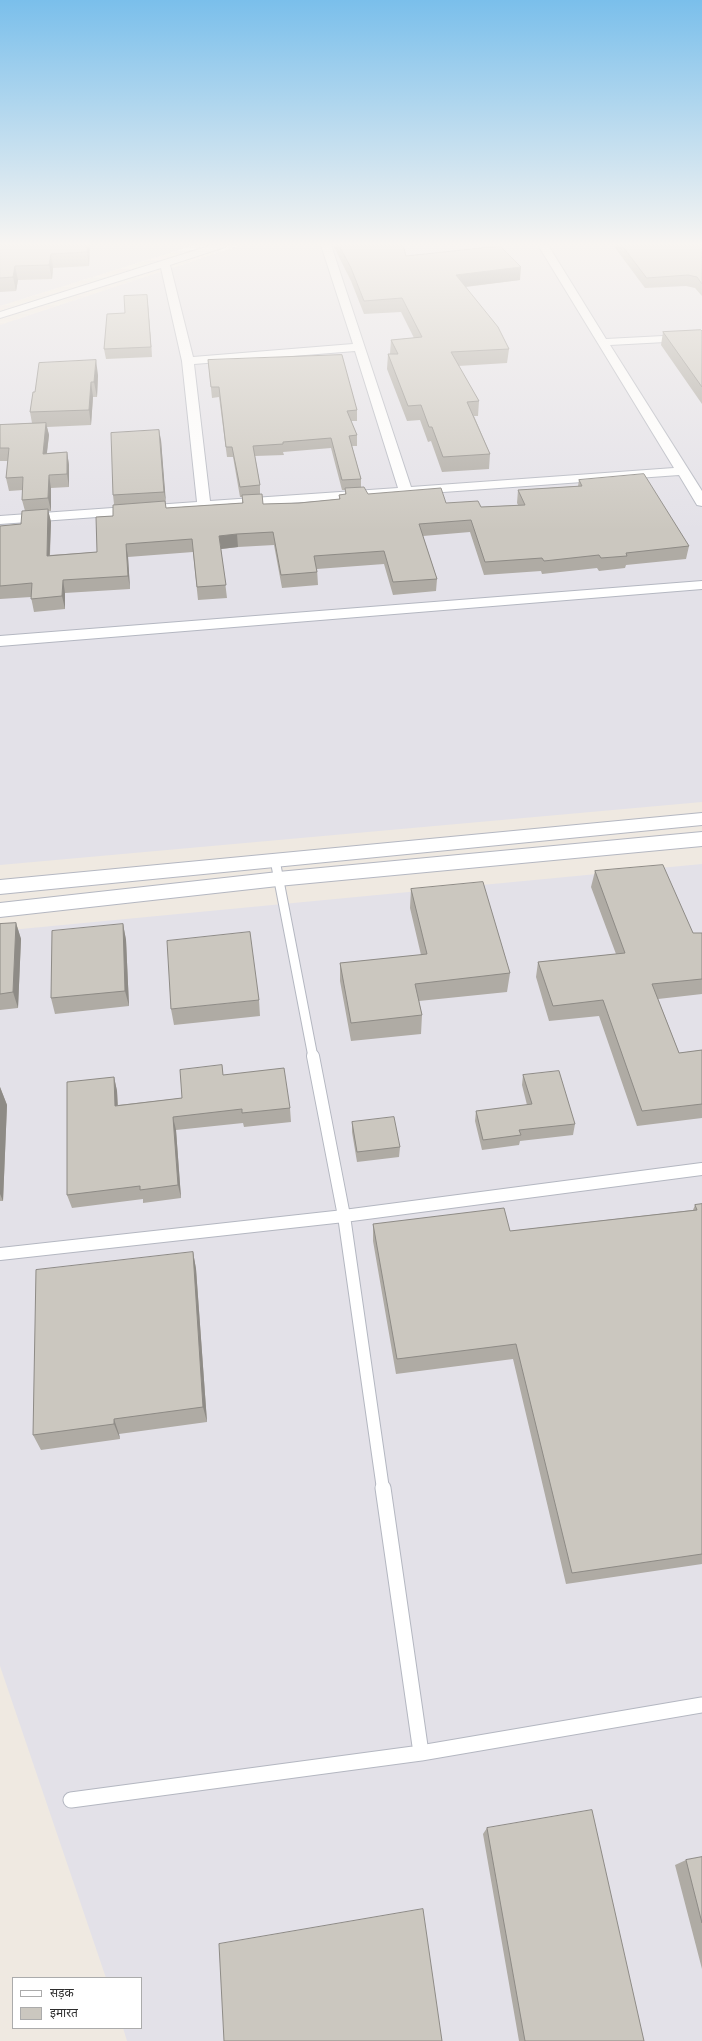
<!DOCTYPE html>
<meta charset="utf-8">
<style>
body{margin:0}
#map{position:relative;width:702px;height:2041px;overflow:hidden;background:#efe9e1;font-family:"Archivo Narrow","Noto Sans Devanagari",sans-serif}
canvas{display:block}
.legend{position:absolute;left:12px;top:1977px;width:130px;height:52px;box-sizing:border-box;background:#fff;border:1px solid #ababab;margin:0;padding:5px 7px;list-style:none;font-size:12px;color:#2e2e2e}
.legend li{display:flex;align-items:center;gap:8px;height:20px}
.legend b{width:20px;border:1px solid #ababab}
</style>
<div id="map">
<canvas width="702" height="2041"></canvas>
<ul class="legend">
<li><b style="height:5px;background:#fff"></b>सड़क</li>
<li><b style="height:11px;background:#cbc7bf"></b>इमारत</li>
</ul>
</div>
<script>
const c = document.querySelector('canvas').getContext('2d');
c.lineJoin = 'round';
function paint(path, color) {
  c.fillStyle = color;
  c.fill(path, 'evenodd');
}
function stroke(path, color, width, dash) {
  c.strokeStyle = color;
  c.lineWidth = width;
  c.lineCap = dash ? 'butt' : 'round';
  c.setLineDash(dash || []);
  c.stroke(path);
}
const industrial = new Path2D(`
 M0 245H195L0 306Z
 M241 245H702V802L0 865V325Z
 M702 864V2041H127L123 2028H141V1978H106L0 1666V931Z`);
const serviceFar2 = new Path2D(`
 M275 860 313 1057`);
const serviceFar1 = new Path2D(`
 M313 1056 344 1216 383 1489
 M0 1254 344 1216 702 1169`);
const service = new Path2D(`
 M383 1488 421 1753
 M71 1800 421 1753 702 1705`);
const minor = new Path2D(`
 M212 245H227L225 247 170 265 193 357 353 344 321 245H331L411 487 674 468 538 245H548L606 339 702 334V340L610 345 702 491V506L697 505 679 475 0 524V516L197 502 182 361 161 268 0 318V312ZM355 351 398 488 210 501 194 364Z
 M702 581V589L0 646V636Z`);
const tertiary = new Path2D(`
 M702 813V825L0 894V880Z
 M702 832V846L278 886 0 917V903L278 872Z`);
const wall = new Path2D(`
 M0 245H90L89 266 53 268 52 279 18 280 16 291 0 292Z
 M333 245H403L406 256 520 280 466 287 509 349 507 363 458 366 479 401 478 416H474L490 454 489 469 442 472 431 441 428 442 420 420 407 421 387 369 388 354H390L391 340 414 338 401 312 364 314 351 281Z
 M613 245H702V296L695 288 686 286 645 288Z
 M148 305 152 357 106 359 104 349 125 313Z
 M702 331V404L661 345 663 332Z
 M208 360 357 410V421H351L357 435V446H352L361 479V487L368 494 481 507 518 505 517 503 518 490 578 486 579 480 689 546 686 559 626 565 625 568 599 571 597 568 542 574 541 571 484 575 470 532 423 536 437 579 436 591 393 595 384 564 317 569 318 585 282 588 274 545 238 547 221 549 227 598 198 600 193 552 128 557 130 589 65 593V609L34 612 31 597 0 599V526L21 524 25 511 22 500 23 490 9 491 6 478 8 461H0V425L32 423 30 412 35 392 98 375 97 397H93L91 425 47 427 49 435 47 453 67 452 69 465V487L51 488V511H48L51 522 50 555 97 552 113 516 114 504 113 495 161 440 166 508 242 503V497H240L233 457H227L219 397 212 398ZM331 448 342 490H345V494L339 495V499L299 503 263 504 260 494V485L255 456 284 455 283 452Z
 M595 871 693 933H702V994L658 999 679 1053 702 1050V1118L637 1126 599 1016 549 1021 536 977 538 962 616 954 591 887Z
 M411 889 510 973 507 992 419 1001 422 1015 421 1034 351 1041 340 981V963L421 955 410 908Z
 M16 923 21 939 18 1008 0 1010V924Z
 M123 924 126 940 129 1006 55 1014 51 998Z
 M259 1000 260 1016 174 1025 171 1009Z
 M222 1065 223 1075 290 1108 291 1122 244 1127 243 1123 176 1130 181 1198 143 1203V1199L72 1208 67 1195 114 1077 117 1091 118 1105 182 1098Z
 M523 1075 575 1124 573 1135 520 1141 519 1145 482 1150 475 1121 476 1111 527 1105 522 1085Z
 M0 1087 7 1105 3 1201H0Z
 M352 1122 400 1147 399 1157 357 1162 352 1132Z
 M702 1204V1564L566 1584 513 1359 396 1374 373 1241V1224L510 1231 693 1210 695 1205Z
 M193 1252 196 1269 207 1422 119 1434 120 1439 41 1450 33 1435Z
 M487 1828 644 2041H519L483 1834Z
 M702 1857V1969L675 1865 686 1860Z`);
const shadedWall = new Path2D(`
 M87 245H90L89 266 87 252Z
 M51 254 53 268 52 279 49 265Z
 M15 266 18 280 16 291 13 277Z
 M521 267 520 280 455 288 456 275Z
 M147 295 148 305 152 357 151 347Z
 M96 360 98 375 97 397 94 382Z
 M91 382 93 397 91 425 89 410Z
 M46 423 49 435 45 467 43 454Z
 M159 430 161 440 166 503 164 492Z
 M67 452 69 465V487L67 474Z
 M49 475 51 488V511L48 498Z
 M48 509 51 522 49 569 47 556Z
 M237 534 238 547 221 549 219 536Z
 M126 544 128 557 130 589 128 576Z
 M63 580 65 593V609L62 596Z
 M16 923 21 939 18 1008 13 992Z
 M123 924 126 940 129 1006 125 991Z
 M114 1077 117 1091 118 1119 115 1106Z
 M0 1087 7 1105 3 1201 0 1194Z
 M173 1117 176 1130 181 1198 178 1185Z
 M193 1252 196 1269 207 1422 203 1407Z
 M114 1419 119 1434 120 1439 114 1424Z`);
const building = new Path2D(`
 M0 245H87V252L51 254 49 265 15 266 13 277 0 278Z
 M339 245H403L406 256 500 246 521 267 456 275 498 327 509 349 451 352 479 401 467 402 490 454 443 457 432 427H429L421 405 408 406 388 354H398L391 340 422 337 402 298 364 301 351 268Z
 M622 245H702V284L697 277 688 275 647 278Z
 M147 295 151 347 104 349 107 314 125 313 124 296Z
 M701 330 702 331V387L663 332Z
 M342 355 357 410 347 411 357 435 349 436 361 479 342 480 331 438 283 442V444L253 446 260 485 240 487 232 447H226L219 387H211L208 360Z
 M96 360 94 382H91L89 410 30 412 33 392H35L39 363Z
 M46 423 43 454 67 452V474L49 475 48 498 22 500 23 477 6 478 9 448H0V425Z
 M159 430 164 492 113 495 111 433Z
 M644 474 689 546 626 553 627 556 601 558 599 555 544 561 542 558 485 562 471 520 419 524 437 579 393 582 384 551 314 556 317 572 281 575 273 532 237 534 219 536 226 585 197 587 192 539 126 544 128 576 63 580 62 596 31 599 32 583 0 586V526L21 524 22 511 48 509 47 556 97 552 96 517 113 516V505L165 501 166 508 243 503 242 495 262 494 263 504 299 503 340 499 339 495 346 494 345 488 364 487 368 494 441 488 446 503 478 501 481 507 525 505 518 490 582 486 579 480Z
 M663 865 693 933H702V979L652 984 679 1053 702 1050V1104L642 1111 603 1000 553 1006 538 962 625 953 595 871Z
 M483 882 510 973 415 984 422 1015 351 1023 340 963 427 954 411 889Z
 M16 923 13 992 0 994V924Z
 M123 924 125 991 51 998 52 931Z
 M250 932 259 1000 171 1009 167 941Z
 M222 1065 223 1075 284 1068 290 1108 242 1113V1109L173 1117 178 1185 140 1190V1186L67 1195V1082L114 1077 115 1106 182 1098 180 1070Z
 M559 1071 575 1124 519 1130 521 1135 483 1140 476 1111 532 1104 523 1075Z
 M394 1117 400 1147 357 1152 352 1122Z
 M702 1204V1554L572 1573 516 1344 397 1359 373 1224 504 1208 510 1231 697 1210 695 1205Z
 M193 1252 203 1407 114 1419V1424L33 1435 36 1270Z
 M592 1810 644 2041H525L487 1828Z
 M702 1857V1923L686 1860Z
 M423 1909 442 2041H224L219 1944Z`);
paint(industrial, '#e3e1e8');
stroke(serviceFar2, '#b4b7c1', 11);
stroke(serviceFar1, '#b4b7c1', 14);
stroke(service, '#b4b7c1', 17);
stroke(minor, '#b4b7c1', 2);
stroke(tertiary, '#b4b7c1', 2);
stroke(serviceFar2, '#fff', 9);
stroke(serviceFar1, '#fff', 12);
stroke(service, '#fff', 15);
paint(minor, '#fff');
paint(tertiary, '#fff');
paint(wall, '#afaba4');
paint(shadedWall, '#8e8b86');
paint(building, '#cbc7bf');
stroke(building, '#8e8b86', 1);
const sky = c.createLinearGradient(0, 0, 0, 531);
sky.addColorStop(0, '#7abfeb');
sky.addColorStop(0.46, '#f8f5f2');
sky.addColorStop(1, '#f8f5f200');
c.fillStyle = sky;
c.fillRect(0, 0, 702, 531);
</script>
